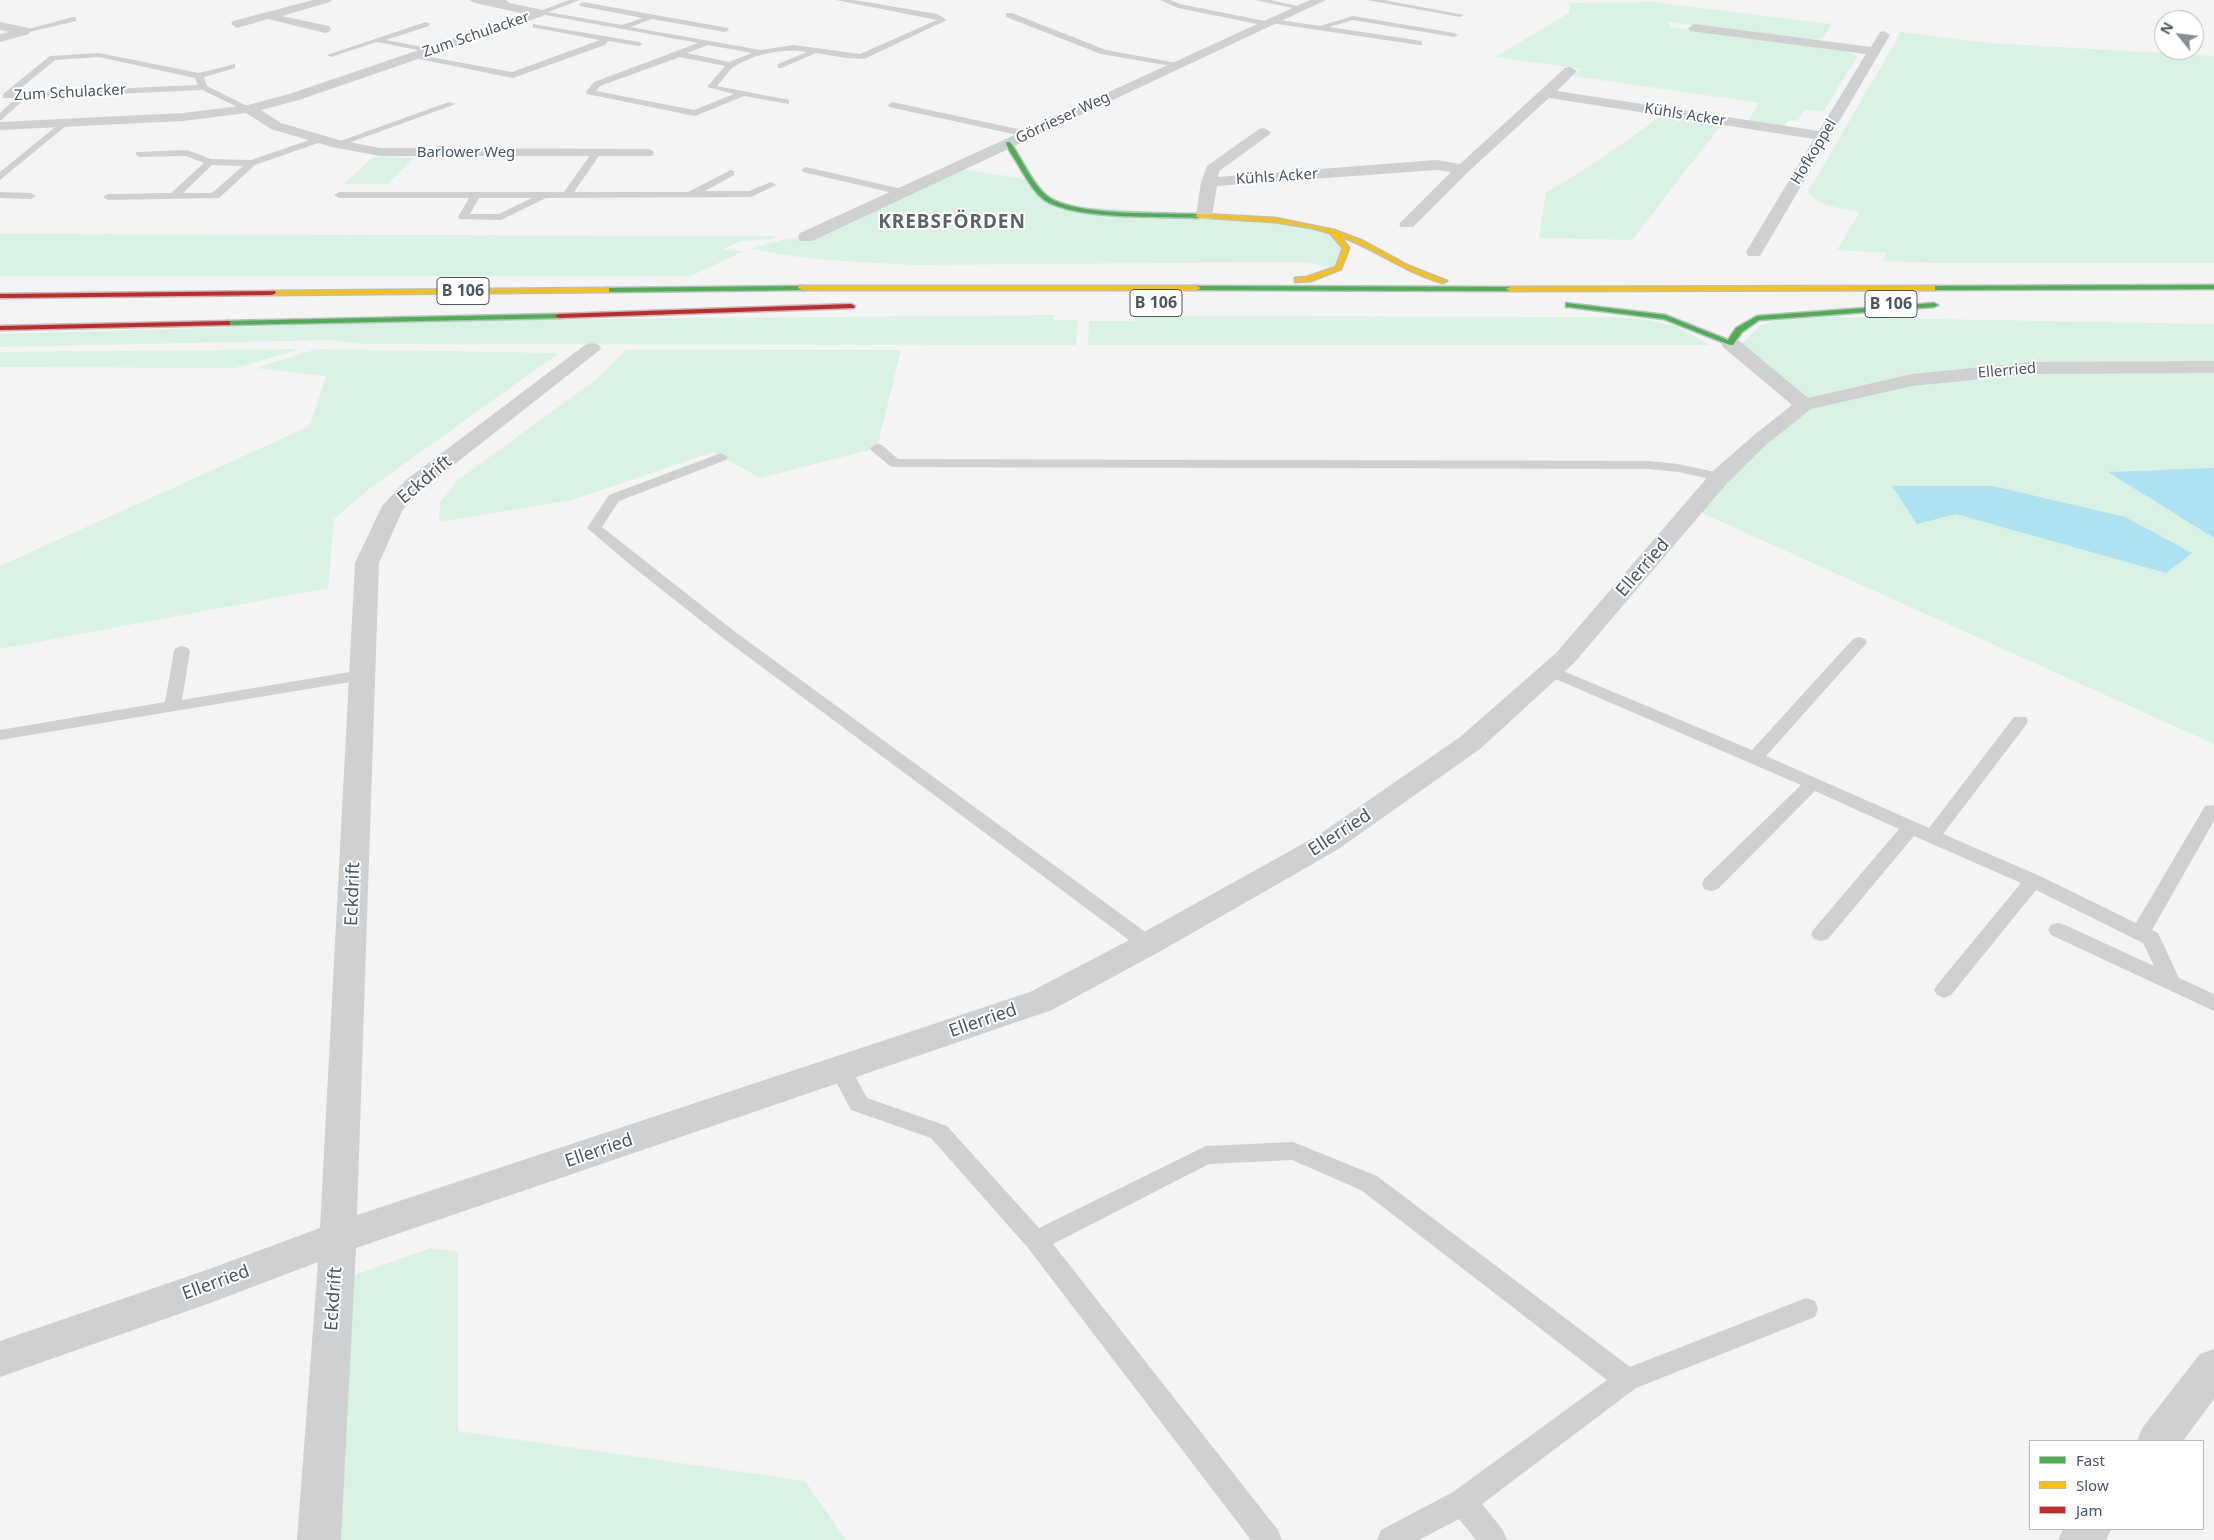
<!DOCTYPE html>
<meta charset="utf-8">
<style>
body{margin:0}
#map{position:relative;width:2214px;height:1540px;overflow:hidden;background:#f4f4f4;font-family:"Noto Sans",sans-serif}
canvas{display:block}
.legend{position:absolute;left:2029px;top:1440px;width:175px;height:90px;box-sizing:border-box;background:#fff;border:1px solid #b7bbc0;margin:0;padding:6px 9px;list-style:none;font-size:15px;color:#4a5661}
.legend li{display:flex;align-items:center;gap:10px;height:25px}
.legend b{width:25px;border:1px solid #b7bbc0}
.north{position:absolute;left:2154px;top:10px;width:50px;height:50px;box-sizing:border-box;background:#fff;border:1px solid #b7bbc0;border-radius:50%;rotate:299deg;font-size:14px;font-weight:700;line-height:20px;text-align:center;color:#4a5661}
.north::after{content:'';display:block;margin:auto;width:18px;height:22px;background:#868d94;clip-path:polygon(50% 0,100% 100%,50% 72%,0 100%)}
</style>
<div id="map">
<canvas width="2214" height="1540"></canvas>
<ul class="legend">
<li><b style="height:6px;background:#4caf50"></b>Fast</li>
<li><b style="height:6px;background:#ffc107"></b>Slow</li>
<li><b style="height:6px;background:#c62828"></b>Jam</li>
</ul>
<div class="north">N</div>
</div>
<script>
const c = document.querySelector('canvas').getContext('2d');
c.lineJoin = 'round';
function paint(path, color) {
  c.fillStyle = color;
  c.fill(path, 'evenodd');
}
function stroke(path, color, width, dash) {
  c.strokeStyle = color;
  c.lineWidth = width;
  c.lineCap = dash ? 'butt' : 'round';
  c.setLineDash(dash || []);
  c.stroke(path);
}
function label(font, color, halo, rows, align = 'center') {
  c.font = font + ' "Noto Sans",sans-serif';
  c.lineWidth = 4;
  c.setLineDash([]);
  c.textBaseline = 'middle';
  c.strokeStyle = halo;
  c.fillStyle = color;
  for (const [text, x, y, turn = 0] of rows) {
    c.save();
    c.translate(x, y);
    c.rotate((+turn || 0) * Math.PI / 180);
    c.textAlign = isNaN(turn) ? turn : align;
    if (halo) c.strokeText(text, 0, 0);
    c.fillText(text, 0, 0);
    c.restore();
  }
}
const green = new Path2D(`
 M1653 2 1832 24 1822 39 1811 40 1668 22 1671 27 1839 49 1851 53 1857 57 1823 112 1805 109 1798 120 1788 121 1784 126 1748 121 1759 103 1573 76 1582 69 1495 57 1569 13 1570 3Z
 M1901 32 1990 43 2214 56V263H1932L1882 261 1887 253 1837 250 1860 212C1844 208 1818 208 1808 192Z
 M1661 116 1721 125 1632 240 1539 238 1546 193 1599 160Z
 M373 157 414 158 387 184H344Z
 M955 168 1032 180 1056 205 1282 220 1332 231 1346 248 1339 268 1302 262 912 265 812 259 749 249 782 240 806 237Z
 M0 234 776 236 773 239 741 241 721 250 744 251 691 276H0Z
 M1055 315 1053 320H1078L1076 345 363 344 330 340 0 347V334L485 320Z
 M1135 316 1615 317 1649 320 1678 327 1710 345H1088L1089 321H1134Z
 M1821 317 2214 324V468L2109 472 2214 538V744L1693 509 1804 406 1736 349 1760 326 1773 321Z
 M301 349 235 368 0 367V352Z
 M317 349 559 353 369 489 334 519 328 588 0 649V566L310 426 326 376 256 368Z
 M626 350H901L877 448 760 478 713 452 572 500 439 522 440 503 458 480 598 378Z
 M431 1248 458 1252V1431L805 1481 846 1540H319L335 1282Z`);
const water = new Path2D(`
 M2214 468V538L2108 472 2209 468Z
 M1892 486H1993L2125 517 2192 553 2166 573 1956 514 1917 524Z`);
const lane = new Path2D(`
 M569 0H580L548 12 622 25 643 18 580 6 579 4 583 2 728 28 729 30 725 32 652 19 630 27 761 50 794 45 860 54 937 20 836 0H854L937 14 947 20 864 59 846 58 816 53 781 68H778V64L807 52C784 48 756 53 735 66 729 69 723 80 717 86L789 100V104L744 96 695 116 587 94 586 92 594 82 698 43 535 13ZM708 45 752 53 729 62 687 53ZM680 57 725 66 707 87 734 94 694 110 596 91 600 86Z
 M1160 0H1170L1180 4 1270 22V19H1273L1320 26 1353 16 1454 33 1458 35 1454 37 1353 20 1329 27 1422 41V45H1419L1271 23V26H1268L1178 8Z
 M1255 0H1271L1306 8 1302 10Z
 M1367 0H1384L1464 15 1460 17Z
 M1006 13H1012L1106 50 1177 63 1181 65 1177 67 1101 54 1006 17Z
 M73 17H76V21L25 33 21 31Z
 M426 22 430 24 429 26 386 40 433 49V53L377 42 331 57 327 55Z
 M533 24 639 42 643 44 639 46 608 41 605 45 513 78 414 58 410 56 414 54 512 72 600 40 536 28H533Z
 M99 53 199 73 235 64V68L204 77 207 86 253 109 246 111 202 90 26 98 0 121V113L16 98H3V94L50 56ZM99 57 195 78 198 85 15 93 55 60Z
 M449 102 456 104 340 146H334L332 144Z
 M892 102 1027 131 1032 134 1027 137 889 107 888 105Z
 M64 120 69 123 67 125 0 180V172Z
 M321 136 324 137V141L255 165 219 198 108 200 103 197 108 194 171 193 204 163 186 156 140 157 135 154 137 152 187 150 211 159 251 160ZM212 165 243 166 212 193H183Z
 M596 150 601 153 574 192H688L731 170 734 171V175L705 191H749L771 182 776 185 751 197 546 198 501 220 459 219 458 217 469 198H339L334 195 339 192H564L593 151ZM479 198H532L499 214H470Z
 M806 167 902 189 907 192 902 195 803 172 801 170Z
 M0 192 31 193 36 196 31 199 0 198Z
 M877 444 882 445 898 459 1649 461 1678 464 1725 474 1727 477 1720 481 1678 472 1649 469 895 467 890 466 872 451 870 448Z
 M721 453 728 457 726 460 619 501 602 527 734 631 1155 939 1158 944 1155 949 1148 951 1141 949 723 638 633 567 587 528 609 495Z
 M1859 637 1865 639 1867 642 1865 645 1766 756 1929 828 2014 717H2026L2028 721 2026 725 1943 834 2040 876 2136 923 2205 806 2214 805V821L2152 930 2158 933 2179 978 2214 994V1011L2051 935 2048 930 2051 925 2058 923 2065 925 2154 966 2143 943 2036 890 1951 995 1944 998 1937 995 1934 990 1937 985 2021 883 1914 836 1828 939 1821 941 1814 939 1811 934 1814 929 1899 829 1815 791 1718 889 1711 891 1704 889 1702 884 1704 879 1801 785 1544 674 1542 671 1544 668H1556L1752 750 1853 639Z
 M182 646 188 648 190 651 182 700 362 670 368 672 370 675 368 678 362 680 0 740V730L165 702 174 651 176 648Z
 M840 1061 848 1063 867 1098 947 1126 1039 1228 1206 1146 1293 1142 1377 1176 1630 1367 1806 1298 1815 1301 1818 1309 1815 1317 1636 1388 1482 1504 1503 1530 1507 1540H1476L1459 1519 1419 1540H1377L1381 1530 1453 1492 1607 1380 1361 1190 1292 1160 1209 1164 1053 1244 1278 1530 1282 1540H1251L1028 1248 931 1138 851 1110 829 1069 832 1063Z`);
const street = new Path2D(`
 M313 0H332L330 2 282 16 329 26 331 29 329 32 325 33 268 19 237 28 231 24 233 21Z
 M469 0H506L509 3 543 10 545 13 543 16 299 100 261 110 281 123 339 140 380 148 647 149 652 150 654 153 652 156H380L332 147 271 129 246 113 183 121 0 130V122L183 113 248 105 289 94 525 14 475 3Z
 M1310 0H1326L812 241H800L798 237 800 233Z
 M0 22 29 28 31 31 29 34 0 42V34L9 32 0 30Z
 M1694 24 1871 47 1880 32 1884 31 1890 35 1760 256H1748L1746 252 1814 139 1549 98 1468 172 1413 227H1401L1399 224 1451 172 1436 170 1217 186 1212 216 1210 219H1198L1196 216 1201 182 1207 166 1259 129 1264 128 1271 132 1269 135 1219 171 1218 177 1436 160 1460 164 1565 68 1570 67 1577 71 1557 91 1819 131 1866 54 1690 31 1688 28Z
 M1730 337 1737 339 1808 398 1912 374 2034 362 2214 361V373L2034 374 1912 386 1811 409 1768 443 1728 482 1574 663 1480 749 1337 850 1159 952 1052 1010 356 1248 341 1540H297L318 1262 213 1302 0 1377V1341L212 1268 320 1228 355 563 382 506 406 480 585 345 592 343 599 345 601 349 422 490 403 509 379 563 357 1215 1030 992 1137 936 1317 836 1460 737 1556 653 1712 472 1754 435 1792 405 1723 347 1721 343 1723 339Z
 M2214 1349V1399L2183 1441H2137L2143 1427 2200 1354Z
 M2063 1529H2111L2106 1540H2058Z`);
const fast = new Path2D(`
 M1006 142H1010C1021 157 1034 188 1050 198 1078 216 1163 213 1198 214L1201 216 1198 218C1160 216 1078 220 1046 201 1035 194 1027 179 1020 168 1016 160 1007 149 1006 142Z
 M2214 285V289L1932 290 1928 288 1932 286Z
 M802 286 806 288 805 290 606 292 602 290 606 288Z
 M1194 286 1510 287 1514 289 1510 291 1197 290 1193 288Z
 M1566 303 1665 315 1728 340 1736 328 1757 316 1934 303 1938 305 1934 307 1759 320 1742 332 1733 345H1730L1664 319 1569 307H1566Z
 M559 314 563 316 562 318 227 325 223 323 227 321Z`);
const slow = new Path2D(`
 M1198 214 1275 218 1334 230 1363 241 1409 266 1447 281 1443 283C1406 273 1376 249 1340 236L1349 248 1341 269 1311 281 1295 282V278L1307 277 1336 267 1343 248 1330 233 1312 228 1275 222 1196 217 1195 216Z
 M799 286H1197L1201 288 1197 290H802L798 288Z
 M1932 286H1935V290L1510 291 1506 289 1510 287Z
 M606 288H609V292L272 295 268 293 272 291Z`);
const jam = new Path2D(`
 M275 291 276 293 272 295 0 298V294Z
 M851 304 855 306 854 308 559 318 555 316 559 314Z
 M227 321H230V325L0 330V326Z`);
const farStreetnames = [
 ["Zum Schulacker",476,35,-19],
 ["Zum Schulacker",70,93,-3],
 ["Kühls Acker",1685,115,9],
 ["Görrieser Weg",1063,118,-25],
 ["Hofkoppel",1814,152,-59],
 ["Barlower Weg",466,153],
 ["Kühls Acker",1277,177,-4],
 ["Ellerried",2007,371,-5]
];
const shields = [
 [463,291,52],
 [1156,303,52],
 [1891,304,52]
];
const shieldNames = [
 ["B 106",463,291],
 ["B 106",1156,303],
 ["B 106",1891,304]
];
const streetNames = [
 ["Eckdrift",425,480,-40],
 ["Ellerried",1643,568,-49],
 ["Ellerried",1340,833,-33],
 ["Eckdrift",353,894,-88],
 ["Ellerried",983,1021,-19],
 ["Ellerried",599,1151,-19],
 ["Ellerried",216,1283,-20],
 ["Eckdrift",334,1299,-86]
];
const farDistrictnames = [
 ["KREBSFÖRDEN",952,223]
];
paint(green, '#d9f2e3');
paint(water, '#aee2f0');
stroke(fast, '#b9bec3', 3);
stroke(slow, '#b9bec3', 3);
stroke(jam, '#b9bec3', 3);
paint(lane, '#ced0d2');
paint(street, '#ced0d2');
paint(fast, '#4caf50');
paint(slow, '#ffc107');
paint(jam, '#c62828');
label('15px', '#4a5661', '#fff', farStreetnames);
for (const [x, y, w] of shields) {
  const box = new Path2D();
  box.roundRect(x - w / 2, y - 13.5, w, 27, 4);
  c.fillStyle = '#fff';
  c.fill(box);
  stroke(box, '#4a5661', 1);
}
label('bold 16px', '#4a5661', null, shieldNames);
label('18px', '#4a5661', '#fff', streetNames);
c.letterSpacing = '1px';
label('bold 19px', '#5f6368', '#fff', farDistrictnames);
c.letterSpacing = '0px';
</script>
